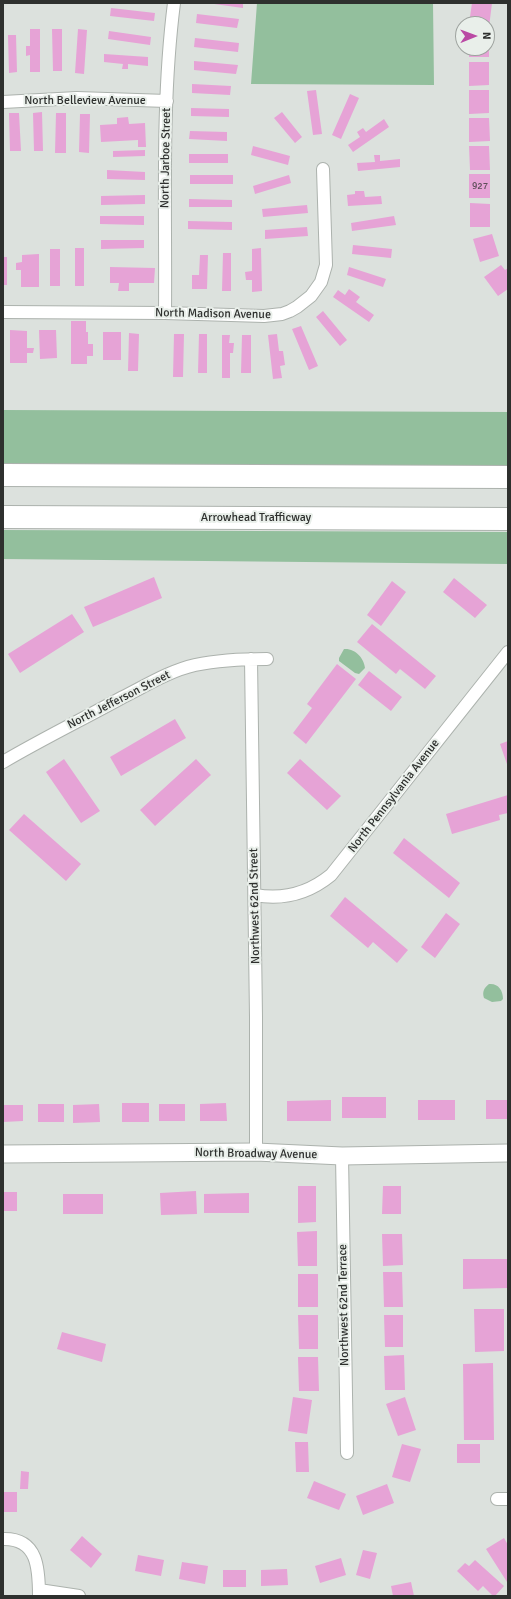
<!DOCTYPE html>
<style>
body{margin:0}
#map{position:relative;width:511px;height:1599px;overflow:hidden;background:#dce1dd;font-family:Signika,sans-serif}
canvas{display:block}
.frame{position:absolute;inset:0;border:4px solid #2e302e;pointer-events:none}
.north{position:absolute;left:455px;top:16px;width:40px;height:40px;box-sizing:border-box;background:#e9efea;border:1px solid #9ea39f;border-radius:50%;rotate:89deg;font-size:11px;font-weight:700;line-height:16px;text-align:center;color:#2e302e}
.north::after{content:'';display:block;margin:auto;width:14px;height:18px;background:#ba49a4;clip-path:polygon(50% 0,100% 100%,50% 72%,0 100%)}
</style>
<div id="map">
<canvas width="511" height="1599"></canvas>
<div class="frame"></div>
<div class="north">N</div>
</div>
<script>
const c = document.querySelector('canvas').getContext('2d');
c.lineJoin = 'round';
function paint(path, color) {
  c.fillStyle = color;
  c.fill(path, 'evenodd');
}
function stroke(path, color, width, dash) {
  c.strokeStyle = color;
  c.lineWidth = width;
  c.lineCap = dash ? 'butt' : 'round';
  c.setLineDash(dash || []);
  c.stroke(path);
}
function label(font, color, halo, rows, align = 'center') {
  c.font = font + ' Signika,sans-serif';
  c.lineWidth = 4;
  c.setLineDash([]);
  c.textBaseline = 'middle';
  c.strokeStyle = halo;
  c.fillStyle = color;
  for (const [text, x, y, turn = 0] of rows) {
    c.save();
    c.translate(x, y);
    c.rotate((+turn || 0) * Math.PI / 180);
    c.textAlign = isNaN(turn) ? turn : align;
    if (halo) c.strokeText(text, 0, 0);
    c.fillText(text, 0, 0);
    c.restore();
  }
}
const green = new Path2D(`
 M257 3H433L434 85 251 84Z
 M3 410 508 412V466H3Z
 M3 530 508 532V564L3 559Z
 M344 649C355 648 364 658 365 668L359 674 355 673 339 661V658Z
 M489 984C498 983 503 990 503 999L501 1001 492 1002 484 998C482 992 484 988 489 984Z`);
const building = new Path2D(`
 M207 3H243V8Z
 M472 3H492L489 27H487V24H469Z
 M111 8 155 13 154 21 110 16Z
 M197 14 239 19 237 28 196 23Z
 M30 29H40V72H30V55L26 56V46H30Z
 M52 29H62V71H53Z
 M78 29 87 30 84 74 75 73Z
 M109 31 151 37 150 45 108 39Z
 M487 33H489V57H469V48H487Z
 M8 35H16L17 72 9 73Z
 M195 38 239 43 238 52 194 47Z
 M104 54 148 57V66L128 64V69H122L123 64 104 62Z
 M194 61 238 65 236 74 194 70Z
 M469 62H489V85L469 86Z
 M192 84 231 86 230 95 192 93Z
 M316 90 322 134 313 135 307 91Z
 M469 90H489V113L469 114Z
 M350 94 359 98 341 139 332 135Z
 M191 108 229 109V117L191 116Z
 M42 112 43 151H34L33 113Z
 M282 112 302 137 295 143 274 118Z
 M9 113H19L21 151H10Z
 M56 113H66V153H55Z
 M80 114H90L89 153 79 152Z
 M128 117 129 124 145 123 146 147H138V140L101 142 100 125 117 124V118Z
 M469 118H489L490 141 469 142Z
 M384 119 389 127 353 152 348 145 360 137 357 132 363 128 366 132Z
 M190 131 227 132V141L189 139Z
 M253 146 290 156 288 165 251 155Z
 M469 146H489L490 170H470Z
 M145 150V156L113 157V151Z
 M189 154H228V163H189Z
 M374 155H380V161L400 159V167L358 171 357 163 375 162Z
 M107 170 145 172V180L107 179Z
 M469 174H490V198H469Z
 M190 175H233V184H190Z
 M289 175 291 183 255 194 253 186Z
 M355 191H364L365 197 381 196 382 204 348 206 347 195 355 194Z
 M145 195V204L101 205V196Z
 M189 199 232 200V207H189Z
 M470 203 490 204V227H470Z
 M307 205 308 213 263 217 262 209Z
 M100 216H144V225L100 224Z
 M394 216 396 225 352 231 351 223Z
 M188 221 232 222V230L188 229Z
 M307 227 308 236 265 239V230Z
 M492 234 499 256 480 262 473 239Z
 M101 240H144V248L101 249Z
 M353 245 392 249 391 258 352 254Z
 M75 248H84V286H75Z
 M261 248 262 291 252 292V280H246L245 272 252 271V249Z
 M50 249H60V286H50Z
 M223 253H231V291H222Z
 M39 254V287H21V270H16V263L22 262V255Z
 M200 255H208L207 289H192V275H199Z
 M3 257H7V285H3Z
 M501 265 505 270 508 268V289L498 296 484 277Z
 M110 267 155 268 154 283H129V291H118L119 283H110Z
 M349 267 386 279 383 287 347 275Z
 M349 289 360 297 356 302 374 315 369 322 333 297 338 290 345 295Z
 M323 311 347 340 340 346 316 317Z
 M71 321H86V332H88V344H93V356H87V364H71Z
 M301 326 318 366 309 370 292 329Z
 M10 330 27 331V348H34L33 353H27V363H10Z
 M39 330H56L57 358 40 359Z
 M103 332H121V360H103Z
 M129 333 139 334 138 371H128Z
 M174 334H184L183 377H173Z
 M199 334H207V373H198Z
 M277 334 279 351H283L285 365 280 366 282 378 273 379 268 335Z
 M222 335H230L229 343H234L233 353H230V378H222Z
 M242 335H251V373H241Z
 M154 577 162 598 93 627 84 607Z
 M454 578 487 605 475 618 443 592Z
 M392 581 406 592 381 626 367 615Z
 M72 614 84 632 20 673 8 654Z
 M372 624 436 676 425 689 400 669 396 674 357 642Z
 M337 664 356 679 306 744 293 733 312 708 307 704Z
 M369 671 402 697 391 711 358 685Z
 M175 719 186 738 121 776 110 757Z
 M508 741V767L500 744Z
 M64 759 100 811 81 823 46 772Z
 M196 759 211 775 155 826 140 810Z
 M300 759 341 796 327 810 287 773Z
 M508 795V813L499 815 500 820 452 834 446 814Z
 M24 814 81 864 66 881 9 830Z
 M404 838 460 883 449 898 393 853Z
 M345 897 408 950 397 963 373 942 368 948 330 916Z
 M446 913 460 924 435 958 421 947Z
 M342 1097H386V1118H342Z
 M331 1100V1121H287V1101Z
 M418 1100H455V1120H418Z
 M486 1100H508V1119H486Z
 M122 1103H149V1122H122Z
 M226 1103 227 1121H200V1104Z
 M38 1104H64V1122H38Z
 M99 1104 100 1122 73 1123V1105Z
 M159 1104H185V1121H159Z
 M3 1105H23V1121L3 1122Z
 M298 1186H316V1222L298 1223Z
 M383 1186H401V1214H382Z
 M196 1191 197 1214 161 1215 160 1193Z
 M3 1192H17V1211H3Z
 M249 1193V1213H204V1194Z
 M63 1194H103V1214H63Z
 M317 1231V1266H298L297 1232Z
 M382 1234H402L403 1265 383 1266Z
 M463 1259H508V1288L463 1289Z
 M383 1272H402L403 1307H384Z
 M298 1274H318V1307H298Z
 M474 1309H504V1351L475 1352Z
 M298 1315H318V1349H299Z
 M384 1315H403V1347H385Z
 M62 1332 106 1344 102 1362 57 1349Z
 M404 1355 405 1390H385L384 1356Z
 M298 1357H318L319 1391H299Z
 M493 1363 494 1440H464L463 1364Z
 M293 1397 312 1400 307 1434 288 1431Z
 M405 1397 416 1430 398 1436 386 1404Z
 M295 1442H308L309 1472H296Z
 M402 1444 421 1449 410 1482 392 1477Z
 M457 1444H480V1463H457Z
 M21 1471 29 1472 28 1489H20Z
 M314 1481 346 1494 339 1510 307 1498Z
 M387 1484 394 1503 363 1515 356 1496Z
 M3 1492H17V1512H3Z
 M82 1536 102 1554 91 1568 70 1550Z
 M504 1538 508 1545V1582H507L486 1549Z
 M363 1550 377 1553 370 1579 356 1575Z
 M138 1555 164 1560 161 1576 135 1571Z
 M341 1558 346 1575 320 1583 315 1566Z
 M475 1560 504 1586 495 1596H493L483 1586 478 1591 457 1571 465 1563 469 1566Z
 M182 1562 208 1566 205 1584 179 1579Z
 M287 1569 288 1585 261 1586V1570Z
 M223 1570H246V1587H223Z
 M411 1582 414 1596H393L391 1586Z`);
const street = new Path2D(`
 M3 102 77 98 167 101
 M3 312 165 313 264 316 282 314 290 311 297 307 311 296 321 282 326 265 323 169
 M165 313C166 210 161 105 174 3
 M251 659 256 1017V1152
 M3 762C42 739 83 719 123 697 147 685 169 671 195 665 219 660 243 659 267 659
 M255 895C283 900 309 893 331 875L508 652
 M342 1156 347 1453
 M497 1499H508
 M3 1539C38 1538 39 1569 39 1596
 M39 1590 79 1596`);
const secondary = new Path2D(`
 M3 1154 256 1152 342 1156 508 1153`);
const highway = new Path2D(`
 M3 475 508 477
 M3 517 508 519`);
const numberNames = [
 ["927",480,186]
];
const streetNames = [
 ["North Belleview Avenue",85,101],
 ["North Jarboe Street",166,158,-89],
 ["North Madison Avenue",213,314,1],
 ["Arrowhead Trafficway",256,518],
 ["North Jefferson Street",119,700,-27],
 ["North Pennsylvania Avenue",394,796,-52],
 ["Northwest 62nd Street",255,906,-91],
 ["North Broadway Avenue",256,1154,1],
 ["Northwest 62nd Terrace",344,1305,-91]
];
paint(green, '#93bf9d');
paint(building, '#e6a3d6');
stroke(street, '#acb2ad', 14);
stroke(secondary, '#acb2ad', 19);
stroke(highway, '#acb2ad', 24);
stroke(street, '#fff', 12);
stroke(secondary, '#fff', 17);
stroke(highway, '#fff', 22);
label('10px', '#5c4d58', null, numberNames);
label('12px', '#2e302e', '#e9efea', streetNames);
</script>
